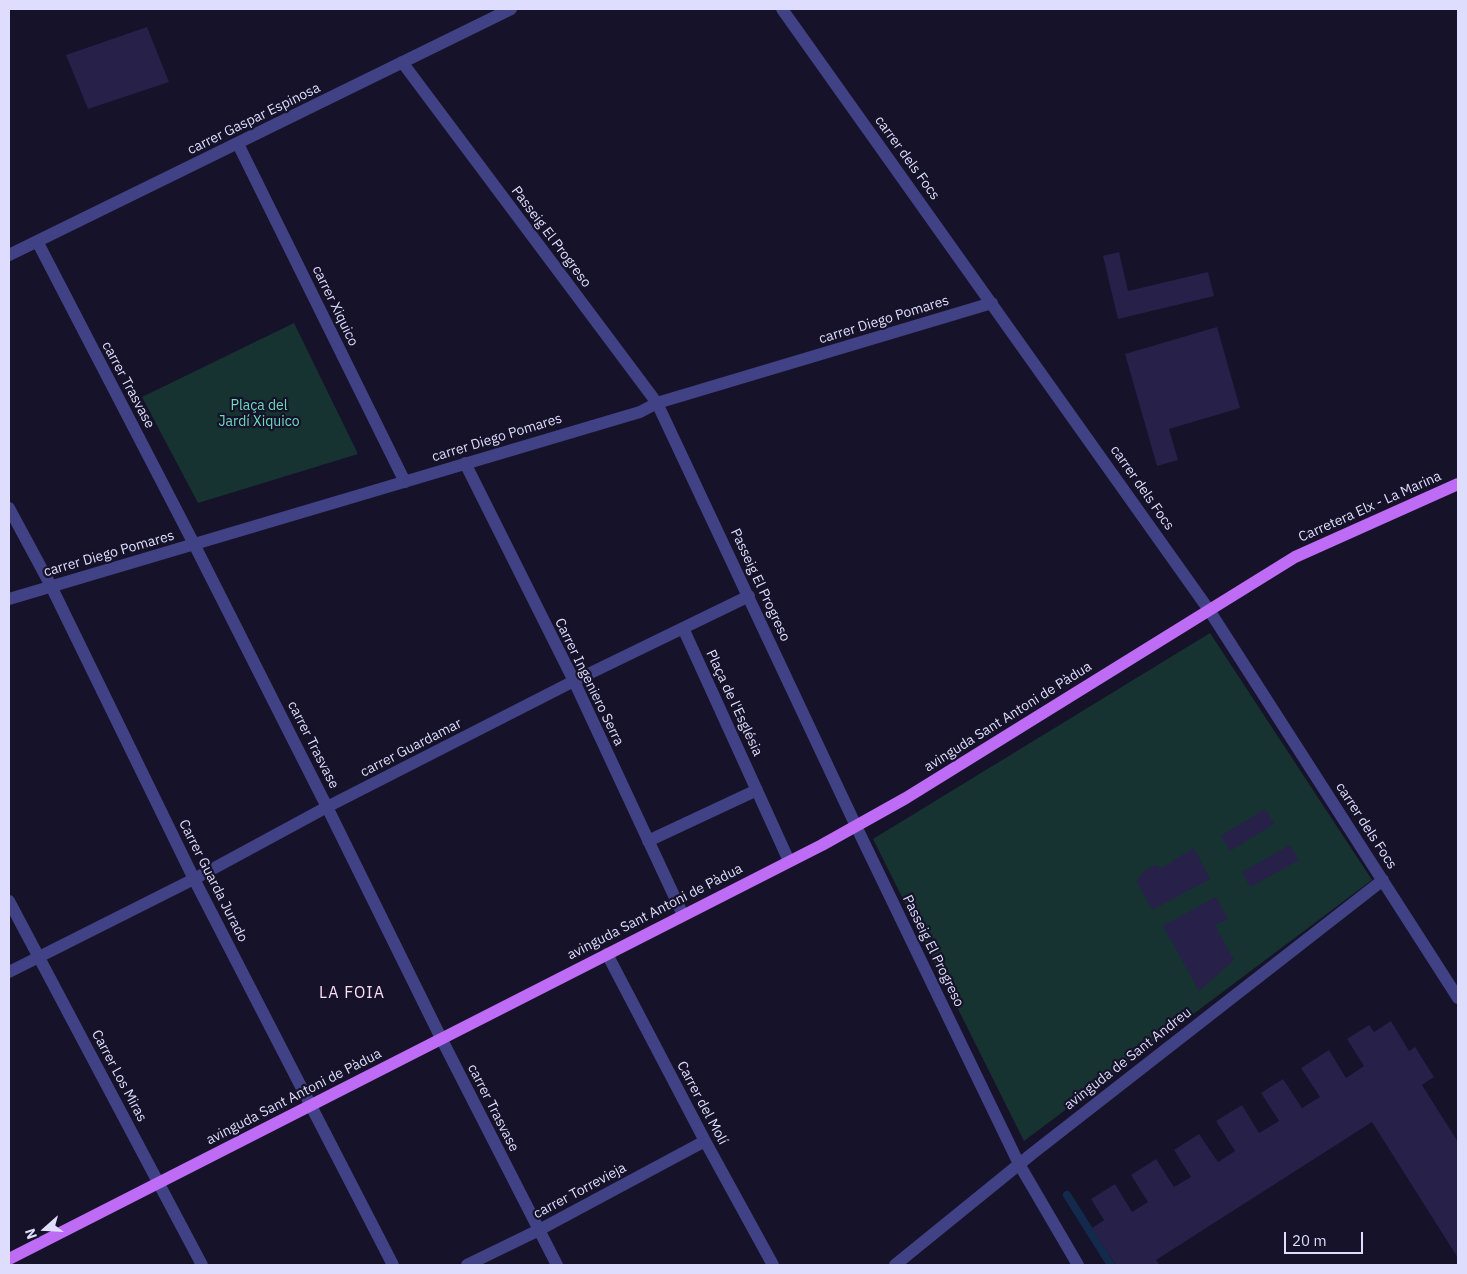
<!DOCTYPE html>
<meta charset="utf-8">
<style>
body{margin:0}
#map{position:relative;width:1467px;height:1274px;overflow:hidden;background:#161229;font-family:"IBM Plex Sans",sans-serif}
canvas{display:block}
.frame{position:absolute;inset:0;border:10px solid #dfddfd;pointer-events:none}
.north{position:absolute;left:20px;top:1204px;width:50px;height:50px;-webkit-text-stroke:4px #161229;paint-order:stroke;rotate:251deg;font-size:14px;font-weight:700;line-height:20px;text-align:center;color:#dfddfd}
.north::after{content:'';display:block;margin:auto;width:18px;height:22px;background:#dfddfd;clip-path:polygon(50% 0,100% 100%,50% 72%,0 100%)}
.scale{position:absolute;left:1284px;top:1232px;width:79px;height:22px;box-sizing:border-box;border:2px solid #dfddfd;border-top:0;padding-left:6px;font-size:15px;line-height:18px;white-space:nowrap;color:#dfddfd;-webkit-text-stroke:4px #161229;paint-order:stroke}
</style>
<div id="map">
<canvas width="1467" height="1274"></canvas>
<div class="frame"></div>
<div class="north">N</div>
<div class="scale">20 m</div>
</div>
<script>
const c = document.querySelector('canvas').getContext('2d');
c.lineJoin = 'round';
function paint(path, color) {
  c.fillStyle = color;
  c.fill(path, 'evenodd');
}
function stroke(path, color, width, dash) {
  c.strokeStyle = color;
  c.lineWidth = width;
  c.lineCap = dash ? 'butt' : 'round';
  c.setLineDash(dash || []);
  c.stroke(path);
}
function label(font, color, halo, rows, align = 'center') {
  c.font = font + ' "IBM Plex Sans",sans-serif';
  c.lineWidth = 4.5;
  c.setLineDash([]);
  c.textBaseline = 'middle';
  c.strokeStyle = halo;
  c.fillStyle = color;
  for (const [text, x, y, turn = 0] of rows) {
    c.save();
    c.translate(x, y);
    c.rotate((+turn || 0) * Math.PI / 180);
    c.textAlign = isNaN(turn) ? turn : align;
    if (halo) c.strokeText(text, 0, 0);
    c.fillText(text, 0, 0);
    c.restore();
  }
}
const green = new Path2D(`
 M294 323 358 454 198 503 142 397Z
 M1210 633 1372 880 1024 1141 873 839Z`);
const stream = new Path2D(`
 M1067 1195 1111 1265`);
const building = new Path2D(`
 M147 27 169 82 88 109 66 55Z
 M1119 252 1128 291 1208 272 1214 296 1118 319 1103 256Z
 M1217 327 1240 408 1169 429 1178 460 1157 466 1125 354Z
 M1265 809 1274 824 1230 851 1221 836Z
 M1290 845 1299 860 1250 887 1242 872Z
 M1194 848 1210 879 1152 910 1137 881 1143 872 1155 865 1161 868Z
 M1216 897 1228 919 1215 925 1234 960 1199 991 1163 926Z
 M1391 1021 1409 1051 1415 1047 1434 1077 1422 1085 1458 1142V1258L1372 1122 1156 1260 1160 1265H1116L1092 1228 1104 1220 1091 1199 1115 1184 1132 1212 1148 1202 1131 1175 1156 1159 1174 1187 1191 1177 1174 1150 1199 1134 1218 1162 1235 1151 1216 1121 1242 1105 1259 1133 1279 1121 1261 1093 1283 1079 1302 1108 1320 1097 1301 1068 1329 1050 1346 1078 1364 1066 1347 1039 1369 1025 1374 1032Z`);
const minor = new Path2D(`
 M782 9 1209 610 1458 998
 M402 62 657 403 856 826 1019 1164 1078 1265
 M238 144 405 482
 M37 241 194 544 327 807 441 1038 557 1265
 M9 255 511 9
 M465 463 574 681 683 915
 M9 508 51 586 194 879 393 1265
 M9 599 640 412 657 403 992 303
 M683 628 789 861
 M648 841 757 790
 M9 901 202 1265
 M607 954 705 1141 773 1265
 M9 972 194 879 327 807 574 681 749 596
 M467 1265 539 1230 705 1141
 M895 1265 1033 1153 1383 880`);
const major = new Path2D(`
 M9 1259 822 845 906 798 1295 557 1458 484`);
const streetNames = [
 ["carrer Gaspar Espinosa",254,119,-26],
 ["carrer dels Focs",907,158,54],
 ["Passeig El Progreso",551,237,53],
 ["carrer Xiquico",335,306,64],
 ["carrer Diego Pomares",884,320,-17],
 ["carrer Trasvase",128,385,62],
 ["carrer Diego Pomares",497,438,-17],
 ["carrer dels Focs",1142,488,55],
 ["Carretera Elx - La Marina",1370,507,-24],
 ["carrer Diego Pomares",109,554,-16],
 ["Passeig El Progreso",760,585,65],
 ["Carrer Ingeniero Serra",589,682,64],
 ["Plaça de l'Església",734,703,65],
 ["avinguda Sant Antoni de Pàdua",1008,717,-32],
 ["carrer Trasvase",313,745,63],
 ["carrer Guardamar",411,748,-27],
 ["carrer dels Focs",1366,826,57],
 ["Carrer Guarda Jurado",213,881,63],
 ["avinguda Sant Antoni de Pàdua",655,912,-27],
 ["Passeig El Progreso",933,951,64],
 ["avinguda de Sant Andreu",1128,1059,-38],
 ["Carrer Los Miras",119,1076,62],
 ["avinguda Sant Antoni de Pàdua",294,1097,-27],
 ["Carrer del Molí",702,1103,62],
 ["carrer Trasvase",493,1108,63],
 ["carrer Torrevieja",580,1191,-28]
];
const parkNames = [
 ["Plaça del",259,406],
 ["Jardí Xiquico",259,422]
];
const quarterNames = [
 ["LA FOIA",352,993]
];
paint(green, '#163331');
stroke(stream, '#132a4d', 8);
paint(building, '#272049');
stroke(minor, '#414185', 12);
stroke(major, '#be6bf5', 12);
label('14px', '#dfddfd', '#161229', streetNames);
label('14px', '#6cd9bb', '#161229', parkNames);
c.letterSpacing = '1px';
label('16px', '#fddff3', '#161229', quarterNames);
c.letterSpacing = '0px';
</script>
